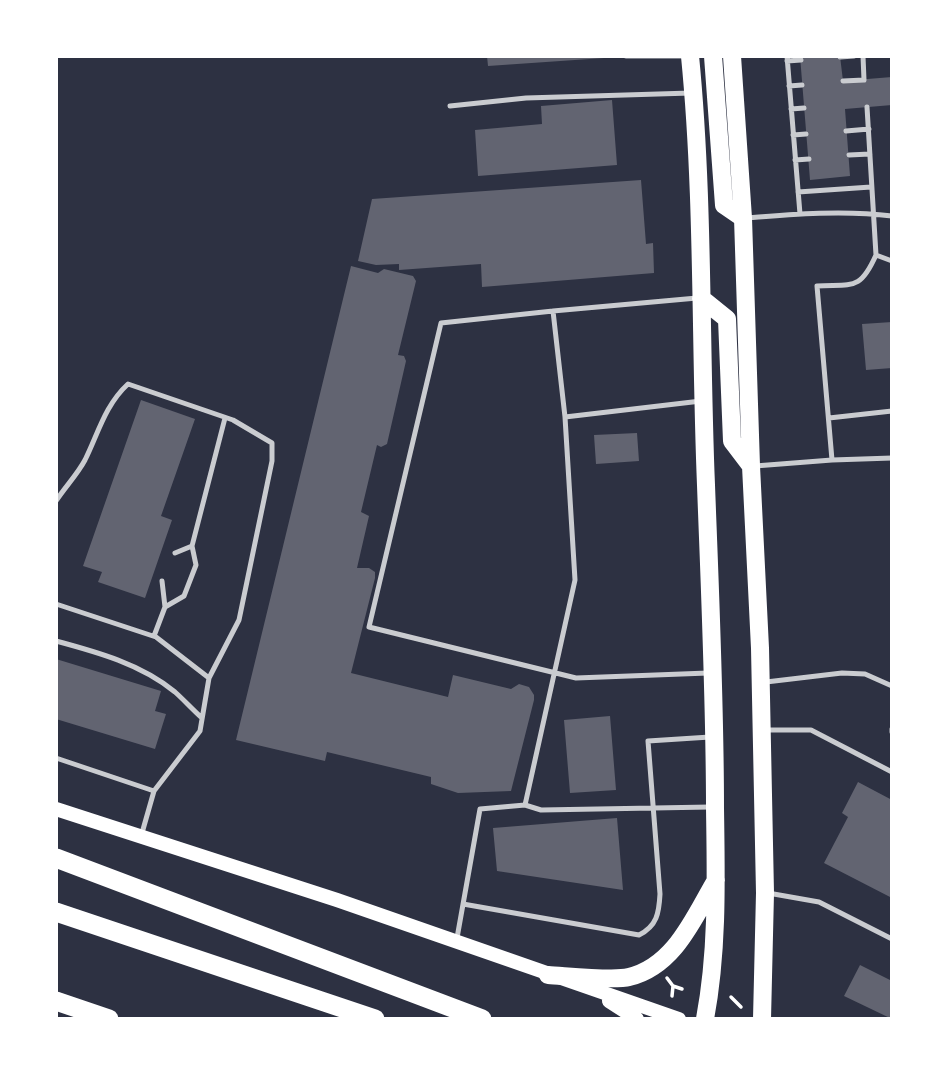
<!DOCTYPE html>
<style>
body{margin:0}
#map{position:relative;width:948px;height:1075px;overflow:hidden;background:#2d3142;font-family:Ubuntu,sans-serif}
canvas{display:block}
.frame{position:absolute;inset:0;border:58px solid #fff;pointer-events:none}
</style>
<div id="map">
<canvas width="948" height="1075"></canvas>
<div class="frame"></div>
</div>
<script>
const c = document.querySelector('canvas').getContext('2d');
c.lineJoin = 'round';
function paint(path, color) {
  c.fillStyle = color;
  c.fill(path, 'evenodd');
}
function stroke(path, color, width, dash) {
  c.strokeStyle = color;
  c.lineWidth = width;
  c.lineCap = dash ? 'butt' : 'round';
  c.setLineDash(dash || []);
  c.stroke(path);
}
const building = new Path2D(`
 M487 56H604V58L488 66Z
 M800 56H840L843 81 892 77V105L845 109 850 176 810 180Z
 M612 100 617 165 478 176 475 130 542 124 541 106Z
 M641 180 646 244 653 243 654 273 482 287 481 264 399 270V264L376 265 358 261 372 199Z
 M351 266 378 273 384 269 413 276 416 281 398 355 404 356 406 361 387 444 381 447 377 445 361 512 369 516 357 568H369L375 572V578L351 673 448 697 453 675 511 689 519 684 529 687 534 695V700L511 791 458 793 431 784V777L327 752 325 761 236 740Z
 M892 322V368L866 370 862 324Z
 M141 400 195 419 161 516 172 520 145 598 98 582 102 572 83 566Z
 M637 433 639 461 596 464 594 435Z
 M56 659 161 691 155 711 166 714 155 749 56 719Z
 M610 716 616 790 570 793 564 720Z
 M858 782 892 800V898L824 863 848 817 842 813Z
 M617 818 623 890 497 871 493 828Z
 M860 965 892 981V1019L844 996Z`);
const path = new Path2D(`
 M667 978 673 986 672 996
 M673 986 682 989
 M731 997 741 1007`);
const service = new Path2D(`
 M626 56H682
 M787 56 800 214
 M840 57 854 56
 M787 61 801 60
 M843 81 864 80 863 56
 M789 86 802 85
 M450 106 526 98 691 93
 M791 109 804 108
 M846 131 869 129
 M793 135 806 134
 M849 155 870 154
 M795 160 809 159
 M798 192 871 187
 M747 218C795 214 844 210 892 216
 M876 255 892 261
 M553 311 441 323 369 627 576 678 708 673
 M565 417 701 401
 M829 418 892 411
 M832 460 817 286C853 284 860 291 876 255L867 107
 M755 466 832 460 892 458
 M56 501C65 487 77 475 85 460 98 434 105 405 128 384L233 420 272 443V461L239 620 209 678
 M175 553 192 546
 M162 581 165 607
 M56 604 156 637 209 678 200 731 154 791 142 833
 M154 636 165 607 184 596 196 565 192 546 225 418
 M56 641C97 652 141 664 175 692 184 700 193 710 202 718
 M766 682 842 673 865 674 892 686
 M892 729V732
 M763 730H811L892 772
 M56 758 154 791
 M525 805 541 810 710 807
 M768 893 819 902 892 939
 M463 904 639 935C657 926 659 913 660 894L648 741 710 737
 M457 938 480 809 525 805 575 580 565 417 553 311 697 298`);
const secondary = new Path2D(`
 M56 809 337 900 679 1019
 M609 1001 637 1019`);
const primary = new Path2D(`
 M690 56C704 198 700 342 706 485 710 593 715 700 715 808 716 878 718 950 705 1019
 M713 56 724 205 743 218
 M732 56 743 218 751 466 760 648 765 893 762 1019
 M701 298 727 319 732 441 751 466
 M548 975C567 976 614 981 629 977 675 966 694 917 716 880`);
const motorway = new Path2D(`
 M56 858 482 1019
 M56 912 375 1019
 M56 1001 109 1019`);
paint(building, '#626471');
stroke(path, '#fff', 3.5);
stroke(service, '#caccd0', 5);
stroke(secondary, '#fff', 14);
stroke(primary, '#fff', 18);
stroke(motorway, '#fff', 19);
</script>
